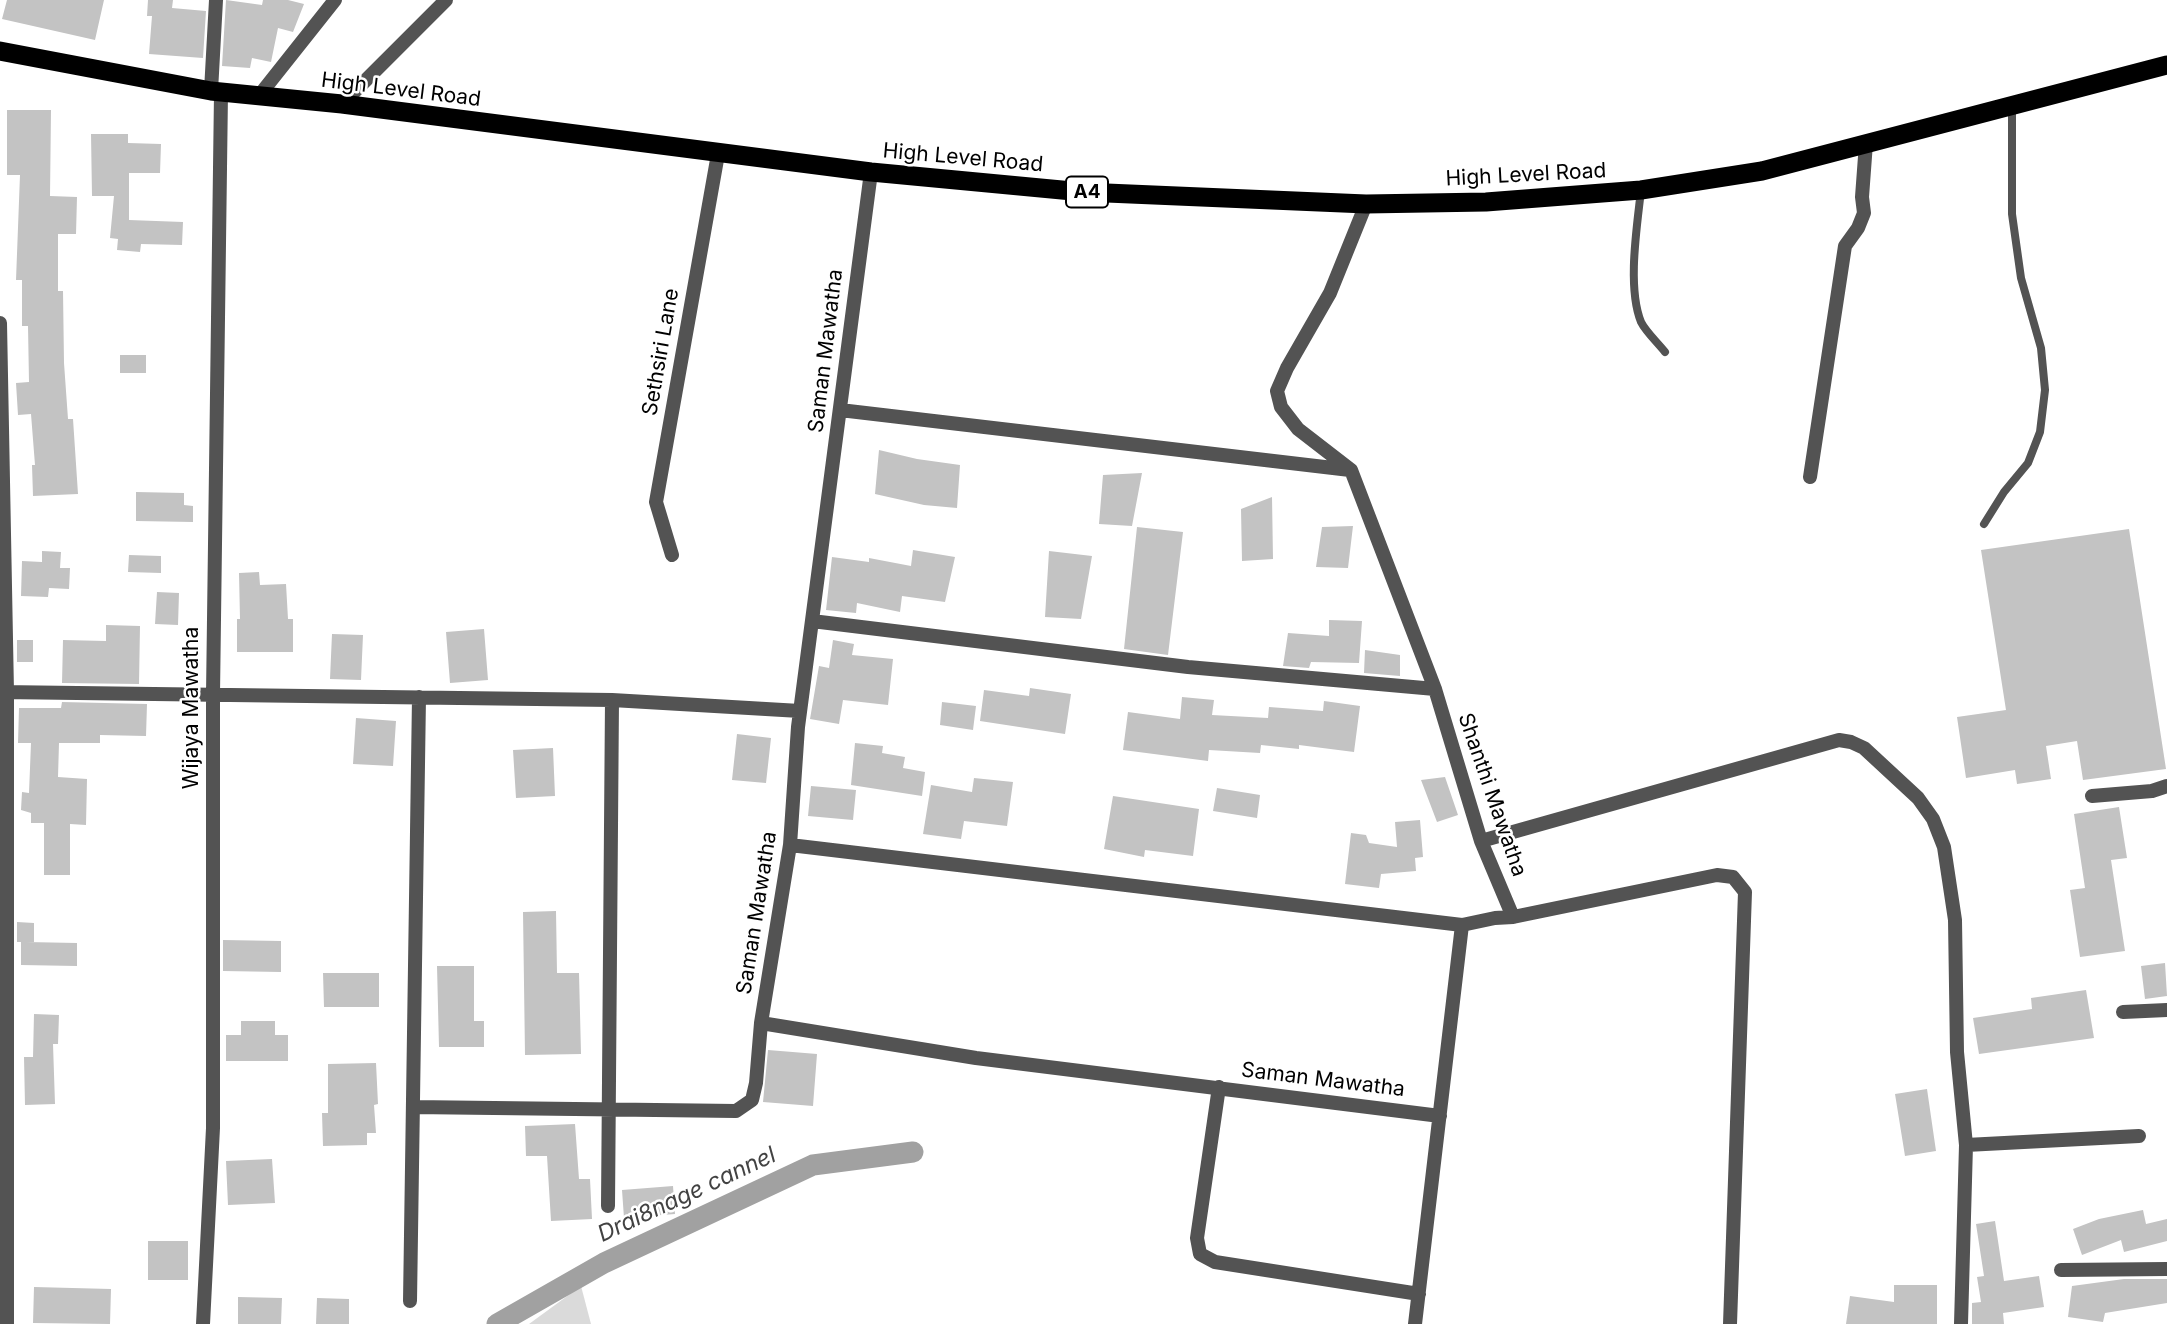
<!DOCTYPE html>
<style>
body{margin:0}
canvas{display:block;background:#fff}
</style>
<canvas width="2167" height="1324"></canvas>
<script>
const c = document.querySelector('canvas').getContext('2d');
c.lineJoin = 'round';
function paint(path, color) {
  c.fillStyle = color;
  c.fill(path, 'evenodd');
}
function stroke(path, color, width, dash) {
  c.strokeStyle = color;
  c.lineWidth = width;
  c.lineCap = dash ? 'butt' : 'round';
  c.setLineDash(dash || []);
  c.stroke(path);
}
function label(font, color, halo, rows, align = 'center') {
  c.font = font + ' Inter,sans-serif';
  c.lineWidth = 5;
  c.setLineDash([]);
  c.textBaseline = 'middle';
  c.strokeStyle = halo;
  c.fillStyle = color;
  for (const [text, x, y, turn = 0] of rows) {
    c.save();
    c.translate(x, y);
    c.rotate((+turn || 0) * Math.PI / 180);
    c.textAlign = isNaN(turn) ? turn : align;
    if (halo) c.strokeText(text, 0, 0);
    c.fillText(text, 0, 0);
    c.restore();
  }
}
const green = new Path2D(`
 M581 1286 591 1324H529Z`);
const canal = new Path2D(`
 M497 1324 604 1263 813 1165 913 1152`);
const building = new Path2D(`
 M7 0H104L95 40 2 19Z
 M148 0H173L172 8 206 11 203 58 149 54 152 16H147Z
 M226 0 262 5 263 0H288L304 4 293 32 278 28 271 62 252 58 250 68 222 66Z
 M7 110H51L50 196 77 197 76 234H58V291H63L64 363 68 419H73L78 494 33 496 32 465H35L31 414 18 415 16 383 29 382 28 326H22V280H16L20 175H7Z
 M91 134H128V143L161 144 160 173H129V220L183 222 182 245 141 244 140 252 117 250 118 239 110 238 114 196H92Z
 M120 355H146V373H120Z
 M879 450 917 459 960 465 957 508 924 505 875 494Z
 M1142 473 1132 526 1099 524 1103 475Z
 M136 492 184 493V505L193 506V522L136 521Z
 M1272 497 1273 559 1242 561 1241 509Z
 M1353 526 1348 568 1316 567 1322 527Z
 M1137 527 1183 532 1168 655 1124 649Z
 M2129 529 2166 769 2083 780 2077 741 2046 746 2051 779 2017 784 2015 770 1966 778 1957 717 2006 710 1981 550Z
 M913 550 955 557 945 602 902 596 900 612 857 603 856 613 826 610 832 557 869 562V558L911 566Z
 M42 551 61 552 60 568H70L69 589 49 588 48 597 21 596 22 561 42 562Z
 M1049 551 1092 556 1081 619 1045 617Z
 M129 555 161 556V573L128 572Z
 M259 572 260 585 286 584 288 619H293V652H237V619H240L239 573Z
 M157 592 179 593 178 625 155 624Z
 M1329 620 1362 621 1359 663 1311 662 1309 668 1283 666 1288 633 1329 636Z
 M106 625 140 626 139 684 62 683 63 640 106 641Z
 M484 629 488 680 450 683 446 632Z
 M332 634 363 635 361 680 330 679Z
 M17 640H33V662H17Z
 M833 640 854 644 852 655 893 659 888 705 843 700 839 724 810 719 819 666 829 668Z
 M1365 650 1400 655V676L1364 673Z
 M1030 688 1071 694 1065 734 980 721 984 690 1029 696Z
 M1182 697 1214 700 1212 715 1268 718 1269 707 1323 711 1324 701 1360 706 1354 752 1299 745V749L1261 745 1260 753 1209 750 1208 761 1123 750 1128 712 1180 719Z
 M62 702 147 704 146 736 100 735V743H59L58 777 87 779 86 825 70 824V875H44V823H31V813L21 810 22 792 29 793 31 743H18L19 708H61Z
 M942 702 976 706 973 730 940 725Z
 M356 718 396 721 393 766 353 764Z
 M737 734 771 738 766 783 732 780Z
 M855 743 883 746 882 753 905 757 903 768 925 772 922 796 851 785Z
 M553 748 555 796 516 798 513 750Z
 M1445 777 1458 815 1437 822 1421 780Z
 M974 778 1013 782 1007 826 964 821 961 839 923 834 931 785 972 792Z
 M811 786 856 790 853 820 808 816Z
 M1217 788 1260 795 1257 818 1213 811Z
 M1113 796 1199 809 1193 856 1145 850 1144 857 1104 849Z
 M2119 807 2127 858 2111 860 2125 951 2080 957 2070 890 2085 888 2074 814Z
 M1420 820 1423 857 1415 858 1416 871 1381 874 1379 888 1345 884 1351 833 1366 835 1369 843 1397 847 1395 822Z
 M556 911 557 973H579L581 1054 525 1055 523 912Z
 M17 922 34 923V942H26L77 943V966L21 965V942H17Z
 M223 940 281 941V972L223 971Z
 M2165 963 2167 996 2145 999 2141 966Z
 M437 966H474V1021H484V1047H439Z
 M323 973H379V1007H324Z
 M2086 990 2094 1038 1979 1054 1973 1018 2032 1009 2031 998Z
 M34 1014 59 1015 58 1044H53L55 1104 25 1105 24 1057H33Z
 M241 1021H275V1035H288V1061H226V1035H241Z
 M768 1050 817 1054 813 1106 763 1102Z
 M376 1063 378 1104 374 1105 376 1133H367V1145L323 1146 322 1113H328V1064Z
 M1927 1089 1936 1151 1905 1156 1895 1094Z
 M575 1124 579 1179H590L592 1219 551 1221 547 1156H526L525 1126Z
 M272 1159 275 1203 228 1205 226 1161Z
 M673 1186 675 1214 624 1218 622 1190Z
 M2143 1210 2146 1224 2167 1219V1241L2124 1252 2121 1240 2082 1255 2073 1229 2099 1219Z
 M1995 1221 2004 1281 2039 1276 2044 1307 2003 1313 2004 1324H1972V1303L1981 1302 1977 1277 1984 1276 1976 1224Z
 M148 1241H188V1280H148Z
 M2124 1279H2167V1303L2105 1313 2103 1322 2068 1317 2072 1286Z
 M1894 1285H1937V1324H1846L1850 1296 1894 1302Z
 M34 1287 111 1289 110 1324 33 1323Z
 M238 1297 282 1298 281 1324H238Z
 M317 1298 349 1299V1324H316Z`);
const service = new Path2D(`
 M1641 190C1637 227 1627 287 1641 322 1646 332 1658 343 1665 352
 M1984 524 2004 492 2028 463 2040 432 2045 390 2041 348 2021 278 2012 214V105`);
const minor = new Path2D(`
 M211 91 216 0
 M258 97 335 0
 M342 104 446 0
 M871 172 798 727 790 845 761 1023 976 1058 1440 1116
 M1366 204 1330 293 1287 368 1277 391 1281 407 1298 429 1351 470 1435 689 1481 841 1513 917 1717 875 1733 877 1745 892 1730 1324
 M0 323 7 692V1324
 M840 410 1350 470
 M1810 477 1845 246 1858 228 1864 213 1862 197 1866 143
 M672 555 656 502 718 154
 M812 621 1188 667 1435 689
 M1 692 612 700 800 711
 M2092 796 2152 791 2167 786
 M1481 841 1839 740 1851 742 1864 748 1918 798 1933 819 1944 847 1955 920 1957 1052 1966 1145 1961 1324
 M790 845 1462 925 1495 918 1513 917
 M2123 1012 2167 1010
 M1219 1087 1197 1238 1200 1254 1215 1262 1419 1294
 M413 1107 736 1111 752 1100 756 1083 761 1023
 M1966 1145 2139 1136
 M608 1206 612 700
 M2061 1270 2167 1269
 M410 1301 419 697
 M203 1324 213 1128V694L221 93
 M1415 1324 1462 925`);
const trunk = new Path2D(`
 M0 51 211 91 342 104 871 172 1083 192 1366 204 1486 202 1641 190 1762 171 2167 65`);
const shields = [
 [1087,192,42]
];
const shieldNames = [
 ["A4",1087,192]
];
const streetNames = [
 ["High Level Road",401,90,7],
 ["High Level Road",963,158,5],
 ["High Level Road",1526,175,-3],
 ["Saman Mawatha",826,351,-83],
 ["Sethsiri Lane",661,352,-80],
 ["Wijaya Mawatha",192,708,-90],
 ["Shanthi Mawatha",1492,795,71],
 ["Saman Mawatha",757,913,-81],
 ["Saman Mawatha",1323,1080,7]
];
const waterNames = [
 ["Drai8nage cannel",687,1195,-25]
];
paint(green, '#dadada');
stroke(canal, '#a1a1a1', 21);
paint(building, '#c3c3c3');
stroke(service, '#535353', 8);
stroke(minor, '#535353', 14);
stroke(trunk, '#000', 19);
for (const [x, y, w] of shields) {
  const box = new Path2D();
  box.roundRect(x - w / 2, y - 15.5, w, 31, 5);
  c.fillStyle = '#fff';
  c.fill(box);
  stroke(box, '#000', 2);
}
label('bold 19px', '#000', null, shieldNames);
label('21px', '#000', '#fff', streetNames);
label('italic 23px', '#424242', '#fff', waterNames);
</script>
